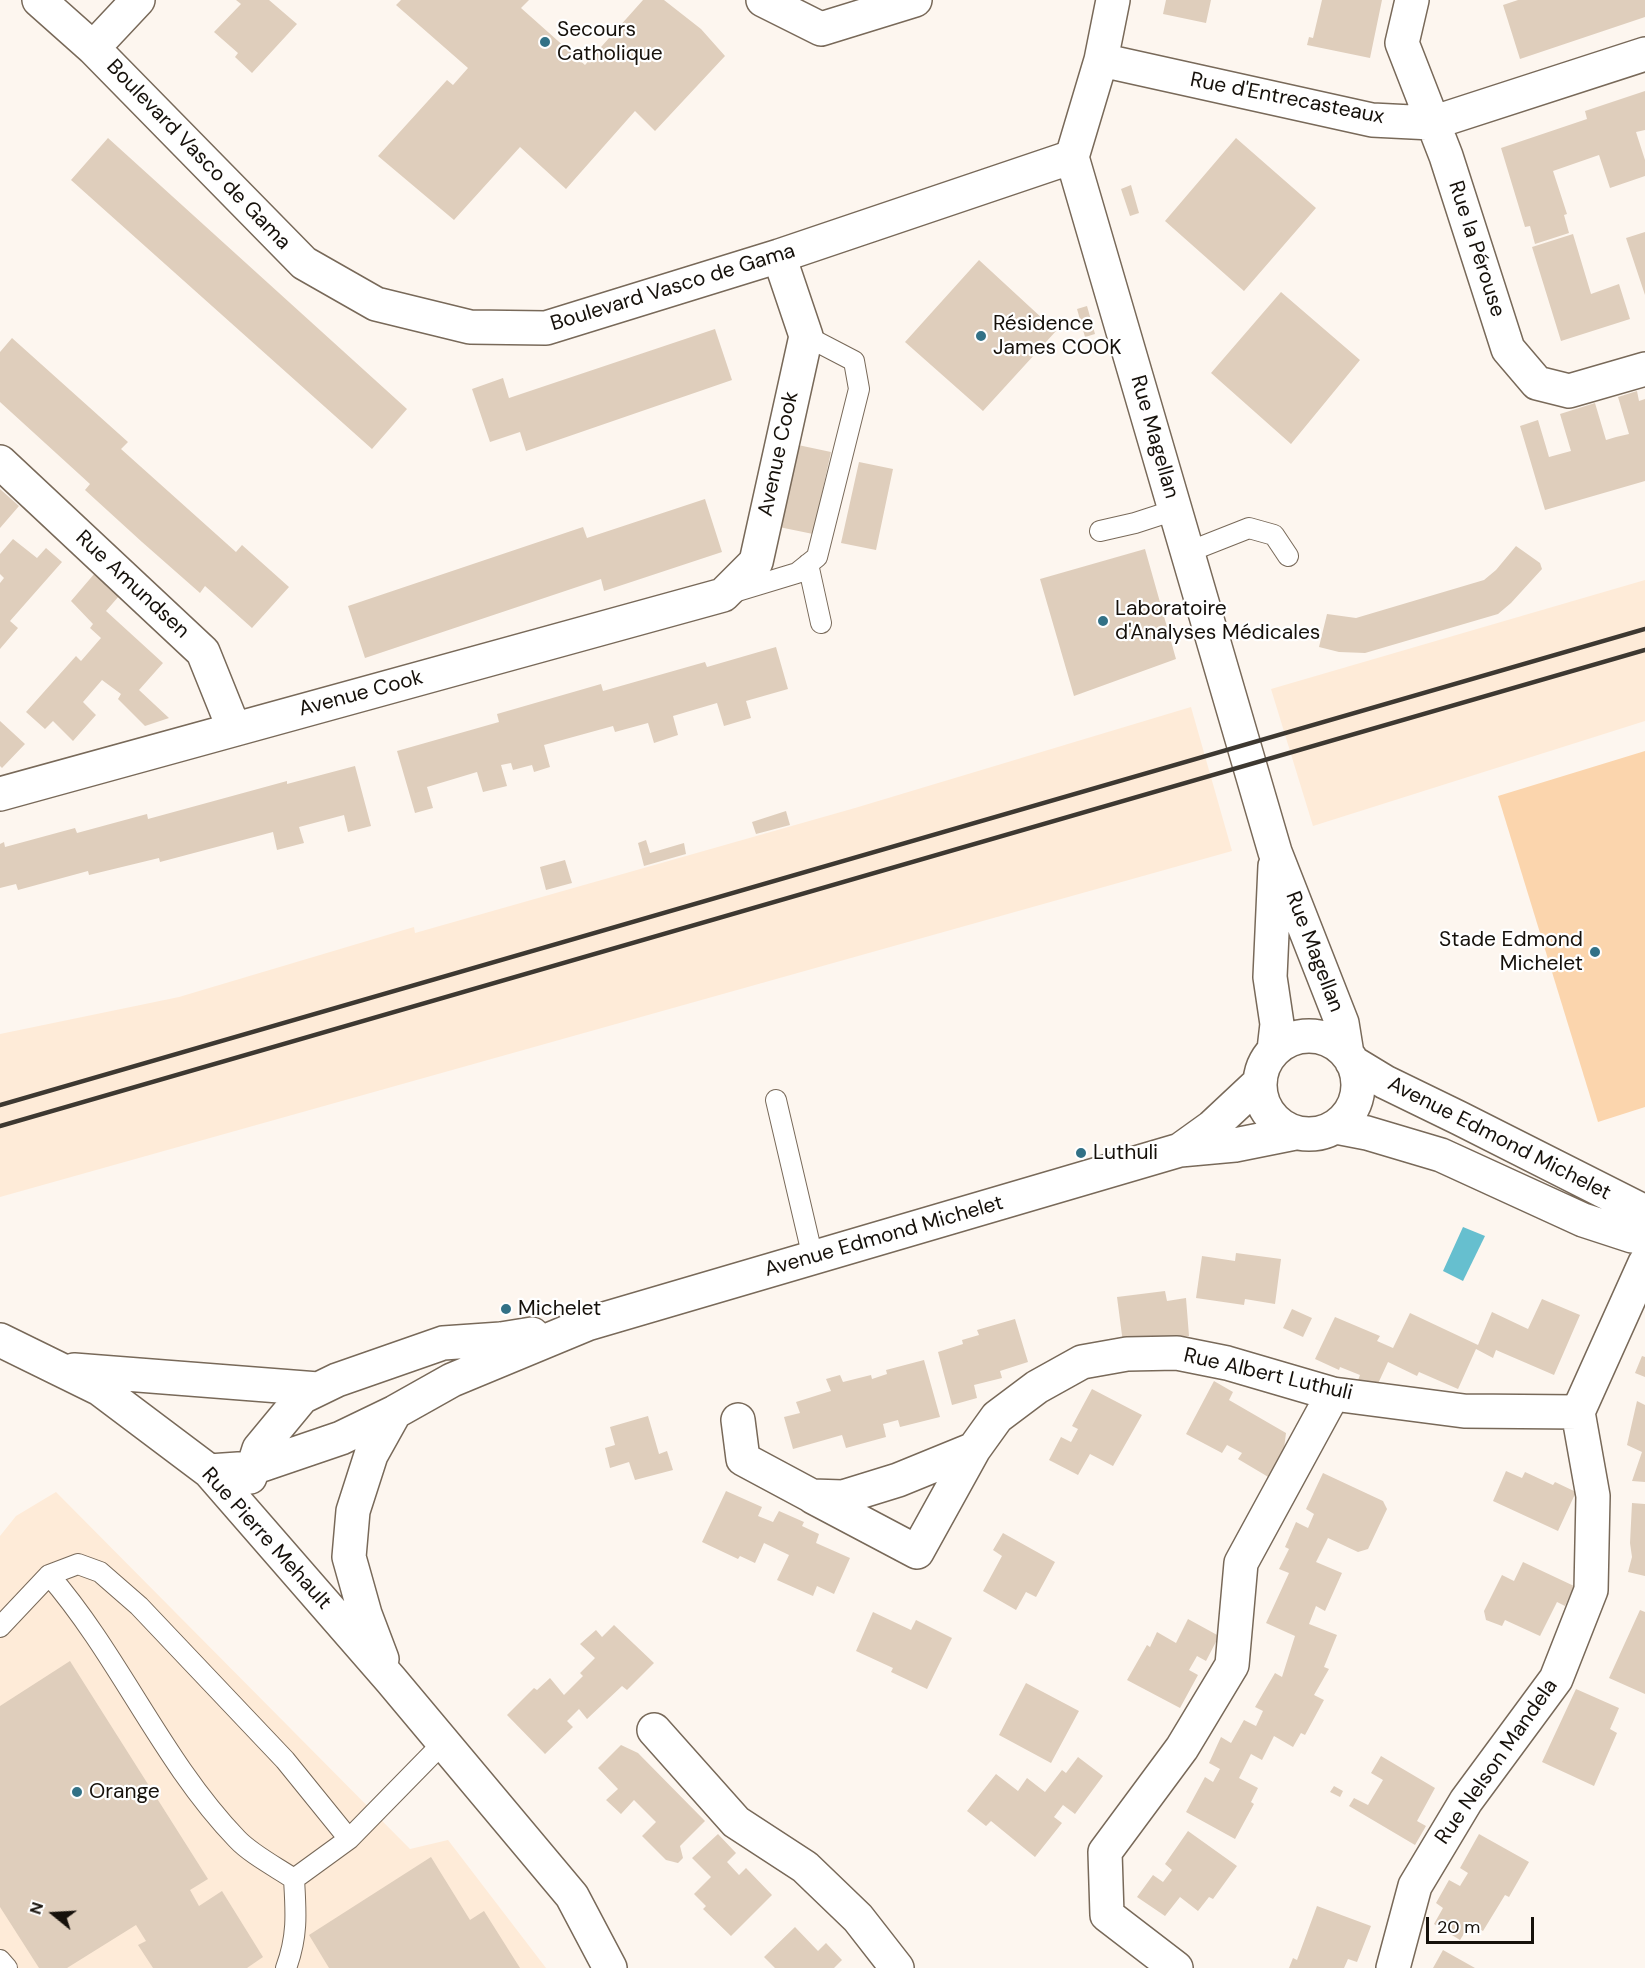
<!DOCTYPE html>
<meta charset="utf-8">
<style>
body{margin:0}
#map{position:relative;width:1645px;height:1968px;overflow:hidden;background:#fdf6ef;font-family:"DM Sans",sans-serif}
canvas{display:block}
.north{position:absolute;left:24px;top:1884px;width:60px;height:60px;-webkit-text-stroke:4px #fff;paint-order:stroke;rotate:288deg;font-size:16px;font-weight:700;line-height:24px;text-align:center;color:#16110b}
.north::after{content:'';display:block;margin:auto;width:21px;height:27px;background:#16110b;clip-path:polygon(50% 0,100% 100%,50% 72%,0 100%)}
.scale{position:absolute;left:1426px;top:1917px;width:108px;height:27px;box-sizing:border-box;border:3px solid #16110b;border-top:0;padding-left:8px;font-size:18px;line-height:21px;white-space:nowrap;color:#16110b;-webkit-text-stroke:4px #fff;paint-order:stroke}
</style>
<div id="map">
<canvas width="1645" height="1968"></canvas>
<div class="north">N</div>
<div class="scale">20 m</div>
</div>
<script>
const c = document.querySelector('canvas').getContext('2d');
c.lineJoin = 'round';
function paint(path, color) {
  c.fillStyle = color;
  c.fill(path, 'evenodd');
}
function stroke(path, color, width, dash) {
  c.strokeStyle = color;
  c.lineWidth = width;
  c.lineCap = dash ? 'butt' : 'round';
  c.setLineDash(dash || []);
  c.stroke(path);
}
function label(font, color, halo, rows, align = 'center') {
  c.font = font + ' "DM Sans",sans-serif';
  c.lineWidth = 4.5;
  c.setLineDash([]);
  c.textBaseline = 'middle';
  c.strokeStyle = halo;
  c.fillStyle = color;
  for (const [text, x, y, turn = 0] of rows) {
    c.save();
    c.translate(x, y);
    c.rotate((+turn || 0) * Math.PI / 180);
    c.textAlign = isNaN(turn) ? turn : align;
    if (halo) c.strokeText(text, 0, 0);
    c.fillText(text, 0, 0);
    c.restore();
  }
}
const built = new Path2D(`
 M1645 580V721L1313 826 1271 689Z
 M1191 707 1232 851 0 1197V1034L179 997 414 927 415 933 855 808Z
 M56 1492 410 1849 448 1840 546 1968H0V1536L16 1516Z`);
const green = new Path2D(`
 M1645 751V1107L1598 1122 1498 796Z`);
const water = new Path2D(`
 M1463 1227 1485 1236 1463 1281 1443 1271Z`);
const building = new Path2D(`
 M236 0H269L297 24 252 73 235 57 238 53 214 32 241 4Z
 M401 0H529L521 8 585 65 643 0H664L701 29 725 56 655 131 635 111 566 189 520 147 454 220 378 156 447 80 453 85 468 68 396 5Z
 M1166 0H1211L1206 23 1163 14Z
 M1322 0H1382L1370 58 1307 45 1309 37 1313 38Z
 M1518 0H1645V17L1520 59 1503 5Z
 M1645 91V130L1636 132 1645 160V176L1610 188 1599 155 1553 171 1567 214 1564 215 1569 233 1535 244 1530 226 1525 227 1501 148 1587 119 1585 111Z
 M108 138 407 409 372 449 71 180Z
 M1236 138 1316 208 1244 291 1165 221Z
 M1131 185 1139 213 1130 216 1121 189Z
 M1645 232V295L1626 238Z
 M1573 234 1591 294 1619 284 1630 319 1561 341 1532 247Z
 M979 260 1056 331 983 411 905 342Z
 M1281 292 1360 360 1291 444 1211 373Z
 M1087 306 1095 334 1085 337 1077 309Z
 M715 329 732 380 526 451 520 432 490 442 472 389 503 378 509 398Z
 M12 338 128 442 121 449 236 552 242 545 289 587 252 628 205 586 200 593 142 542 85 490 90 484 0 402V352Z
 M1637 391 1639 401 1645 399V481L1545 510 1520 426 1538 420 1549 457 1571 451 1560 414 1595 403 1606 440 1616 437 1629 434 1618 397Z
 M798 445 831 452 813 534 779 527Z
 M859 462 893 469 876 550 841 543Z
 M0 489 19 506 0 528Z
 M705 499 722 552 604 591 601 579 365 658 348 606 583 527 587 538Z
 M13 539 37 558 46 548 62 562 10 621 18 628 0 649V583L4 578 0 574V554Z
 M1516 546 1540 563 1542 569 1511 603 1498 614 1365 653 1339 652 1319 647 1327 614 1356 618 1484 580 1496 570Z
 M1145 549 1176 659 1074 696 1040 579Z
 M95 573 119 596 106 611 163 663 139 690 169 718 145 726 118 699 121 694 102 680 83 702 96 715 73 741 53 721 45 729 26 712 76 656 81 661 101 638 90 628 93 624 71 601Z
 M776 647 788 689 746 701 751 718 724 726 717 703 673 716 678 735 654 743 648 723 615 732 613 726 544 745 550 767 534 772 532 765 513 770 511 763 501 765 507 786 483 792 477 772 427 787 433 808 415 813 397 751 499 722 497 714 601 684 603 691 705 662 707 667Z
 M0 721 25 744 2 768 0 766Z
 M355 766 371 826 348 832 344 815 299 827 304 843 277 850 273 832 160 862 159 858 89 875 88 871 18 890 16 884 0 888V844L4 842 5 847 75 828 77 833 147 814 148 819 287 781V784Z
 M786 811 790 825 756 834 752 822Z
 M646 840 650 853 684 843 686 854 644 866 638 843Z
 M565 860 572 883 546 890 540 867Z
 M1236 1253 1281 1259 1275 1304 1245 1299 1244 1305 1196 1298 1202 1256 1235 1261Z
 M1165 1291 1167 1301 1186 1298 1189 1336 1123 1343 1117 1297Z
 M1542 1299 1580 1315 1554 1375 1496 1350 1493 1358 1476 1349 1458 1389 1419 1372 1417 1376 1388 1362 1375 1390 1357 1383 1360 1375 1340 1367 1339 1370 1315 1359 1335 1317 1380 1336 1377 1341 1393 1348 1410 1313 1478 1345 1492 1312 1528 1329Z
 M1292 1309 1312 1318 1303 1337 1283 1328Z
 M1015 1319 1028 1362 1000 1371 1002 1378 974 1385 977 1398 952 1405 938 1352 963 1344 962 1340 979 1335 977 1330Z
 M1642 1356 1645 1357V1377L1635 1373Z
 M924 1360 940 1417 900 1427 898 1420 883 1424 886 1437 846 1448 842 1435 793 1449 784 1417 800 1413 796 1402 831 1391 826 1379 840 1375 843 1382 871 1375 872 1379 887 1374 886 1370Z
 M1214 1381 1233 1392 1229 1400 1286 1433 1284 1449 1270 1478 1238 1459 1242 1453 1227 1445 1222 1453 1186 1434Z
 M1092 1389 1142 1415 1113 1466 1090 1454 1078 1475 1049 1460 1061 1437 1071 1442 1078 1429 1072 1426Z
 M1637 1401 1645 1405V1482L1632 1481 1642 1452 1627 1445Z
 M648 1416 659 1454 667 1451 673 1470 635 1480 629 1462 610 1468 605 1448 615 1445 610 1427Z
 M1506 1471 1522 1478 1525 1472 1553 1485 1555 1482 1576 1492 1558 1531 1493 1501Z
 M1323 1473 1383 1501 1387 1509 1368 1549 1358 1552 1328 1538 1316 1562 1342 1573 1325 1611 1316 1606 1309 1624 1337 1635 1324 1667 1329 1669 1314 1695 1324 1700 1305 1735 1301 1733 1293 1747 1274 1736 1262 1760 1251 1754 1239 1778 1258 1788 1251 1802 1254 1804 1235 1839 1186 1812 1205 1777 1213 1782 1220 1769 1209 1763 1221 1737 1231 1743 1244 1720 1256 1726 1263 1711 1255 1707 1275 1673 1282 1677 1295 1636 1266 1623 1289 1573 1279 1569 1289 1549 1285 1547 1296 1522 1308 1528 1314 1514 1306 1509Z
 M726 1491 762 1507 758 1516 773 1522 779 1511 804 1522 802 1526 819 1534 816 1543 850 1558 834 1594 817 1586 813 1596 777 1580 789 1555 764 1543 755 1563 740 1556 738 1559 702 1542Z
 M1632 1503 1645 1504V1576L1628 1572 1632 1557 1630 1543Z
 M1003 1533 1055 1562 1036 1597 1026 1592 1016 1610 983 1591 1002 1556 993 1550Z
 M1523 1562 1574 1586 1565 1606 1557 1602 1540 1636 1505 1620 1502 1626 1486 1620 1484 1611 1502 1575 1514 1581Z
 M1640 1610 1645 1612V1694L1609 1678Z
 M873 1612 911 1630 916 1620 952 1638 927 1689 891 1672 893 1668 856 1651Z
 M1188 1619 1219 1636 1206 1661 1197 1656 1189 1670 1198 1675 1180 1708 1127 1680 1147 1645 1150 1647 1157 1632 1176 1643Z
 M614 1625 654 1663 627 1690 622 1686 587 1719 579 1709 567 1721 573 1727 545 1754 507 1715 534 1688 537 1690 550 1678 564 1695 583 1676 580 1673 595 1658 580 1644 596 1630 602 1637Z
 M70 1661 208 1879 190 1890 199 1906 222 1891 263 1957 247 1968H153L138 1945 146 1941 136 1925 67 1968H39L0 1907V1706Z
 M1026 1683 1079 1711 1051 1763 999 1735Z
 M1576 1689 1619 1708 1610 1729 1617 1733 1594 1786 1542 1762Z
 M621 1745 638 1753 705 1821 680 1846 683 1858 678 1863 666 1860 642 1836 656 1822 634 1800 621 1814 606 1800 618 1789 598 1768Z
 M1381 1756 1435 1788 1417 1821 1426 1826 1415 1845 1349 1806 1354 1798 1368 1805 1383 1780 1371 1773Z
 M1078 1757 1103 1776 1075 1814 1063 1805 1054 1817 1062 1823 1035 1857 991 1821 986 1826 967 1811 996 1774 1018 1791 1027 1778 1045 1792 1062 1770 1066 1773Z
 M1334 1786 1343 1791 1340 1797 1330 1792Z
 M1188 1831 1237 1866 1213 1899 1209 1897 1198 1911 1180 1897 1165 1916 1137 1897 1153 1875 1163 1882 1172 1870 1165 1864Z
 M718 1834 736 1853 727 1862 739 1875 746 1868 772 1895 731 1936 703 1909 706 1906 694 1894 711 1877 692 1858Z
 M1479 1834 1529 1862 1509 1897 1505 1895 1483 1931 1470 1924 1460 1940 1434 1924 1443 1908 1436 1903 1449 1880 1460 1886 1468 1873 1460 1868Z
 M431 1857 470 1920 484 1911 520 1968H329L309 1935Z
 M1317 1906 1371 1926 1357 1962 1348 1959 1344 1968H1289L1293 1958 1297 1960Z
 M795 1927 818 1951 826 1943 842 1960 834 1968H775L764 1957Z
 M1443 1950 1475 1968H1433Z`);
const lane = new Path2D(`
 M1100 531 1135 523 1175 510
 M1188 552 1249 528 1274 535 1288 556
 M808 564 821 623
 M731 593 797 573 817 557 859 389 854 361 806 336
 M776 1100 813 1258
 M49 1575 78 1564 100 1572 139 1606 285 1760 349 1839
 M0 1627 49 1575C120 1657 162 1761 237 1839 251 1854 276 1867 294 1879
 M294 1879 349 1839 443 1743
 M0 1960 7 1968
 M286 1968C298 1936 296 1912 294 1879`);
const street = new Path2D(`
 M39 0 93 48 304 263 376 304 470 327 546 328 779 256 1072 157
 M763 0 821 29 915 0
 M1412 0 1402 43 1446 156 1508 349 1537 383 1569 391 1645 369
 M93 48 138 0
 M1101 60 1372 120 1432 123 1645 54
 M1072 157 1275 852 1342 1023 1347 1054
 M1072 157 1101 60 1113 0
 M0 462 203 652 234 729
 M0 794 723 595 756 562 806 336 779 256
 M1260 1085a49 49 0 1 1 98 0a49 49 0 1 1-98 0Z
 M1274 1050 1277 1024 1270 977 1275 866
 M1352 1062 1385 1082 1459 1118 1641 1210 1645 1217
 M1336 1127 1367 1133 1441 1155 1583 1220 1632 1236H1645
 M1180 1150 1212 1127 1259 1083
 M0 1340 100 1389 209 1471 391 1680 572 1896 610 1968
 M74 1370 318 1389
 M738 1420 743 1459 812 1496 843 1497 898 1480 974 1449 997 1417 1037 1387 1082 1362 1127 1354 1177 1353 1227 1363 1333 1394 1464 1411 1578 1412 1645 1263
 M209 1471 253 1468 341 1438 395 1412 452 1380 587 1324 1180 1150 1235 1145 1295 1133
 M250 1477 259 1449 302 1397 337 1380 443 1343 501 1339 532 1334
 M813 1497 917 1552 974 1449
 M382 1659 365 1614 349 1557 353 1511 371 1455 395 1412
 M654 1730 736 1822 805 1867 858 1918 897 1968
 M1176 1968 1107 1915 1105 1852 1182 1748 1232 1665 1241 1563 1333 1394
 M1393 1968 1415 1886 1466 1801 1556 1679 1591 1590 1593 1496 1578 1412`);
const rail = new Path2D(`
 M0 1105 1645 629
 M0 1126 1645 650`);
const markers = [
 [545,42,6,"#327186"],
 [981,336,6,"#327186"],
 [1103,621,6,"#327186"],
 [1595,952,6,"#327186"],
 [1081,1153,6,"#327186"],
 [506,1309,6,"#327186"],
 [77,1792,6,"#327186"]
];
const poiNames = [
 ["Secours",557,30],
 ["Catholique",557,54],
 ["Résidence",993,324],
 ["James COOK",993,348],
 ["Laboratoire",1115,609],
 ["d'Analyses Médicales",1115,633],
 ["Stade Edmond",1583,940,"right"],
 ["Michelet",1583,964,"right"],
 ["Luthuli",1093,1153],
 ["Michelet",518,1309],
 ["Orange",89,1792]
];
const streetNames = [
 ["Rue d'Entrecasteaux",1287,99,11],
 ["Boulevard Vasco de Gama",198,155,46],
 ["Rue la Pérouse",1476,249,72],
 ["Boulevard Vasco de Gama",673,288,-17],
 ["Rue Magellan",1154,437,74],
 ["Avenue Cook",779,454,-78],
 ["Rue Amundsen",132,585,43],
 ["Avenue Cook",361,694,-15],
 ["Rue Magellan",1314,952,69],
 ["Avenue Edmond Michelet",1499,1139,27],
 ["Avenue Edmond Michelet",884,1237,-16],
 ["Rue Albert Luthuli",1268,1375,13],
 ["Rue Pierre Mehault",266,1539,48],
 ["Rue Nelson Mandela",1497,1762,-55]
];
paint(built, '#feebd8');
paint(green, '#fbd5ad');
paint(water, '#66bfcf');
paint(building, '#dfcebc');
stroke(lane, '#786959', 22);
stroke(street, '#786959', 36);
stroke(lane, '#fff', 20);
stroke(street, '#fff', 33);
stroke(rail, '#3d3831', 4.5);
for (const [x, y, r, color] of markers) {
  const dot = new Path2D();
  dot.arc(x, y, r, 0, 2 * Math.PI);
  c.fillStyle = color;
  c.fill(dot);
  stroke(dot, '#fff', 2);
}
label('21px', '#16110b', '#fff', poiNames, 'left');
label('21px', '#16110b', '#fff', streetNames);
</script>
